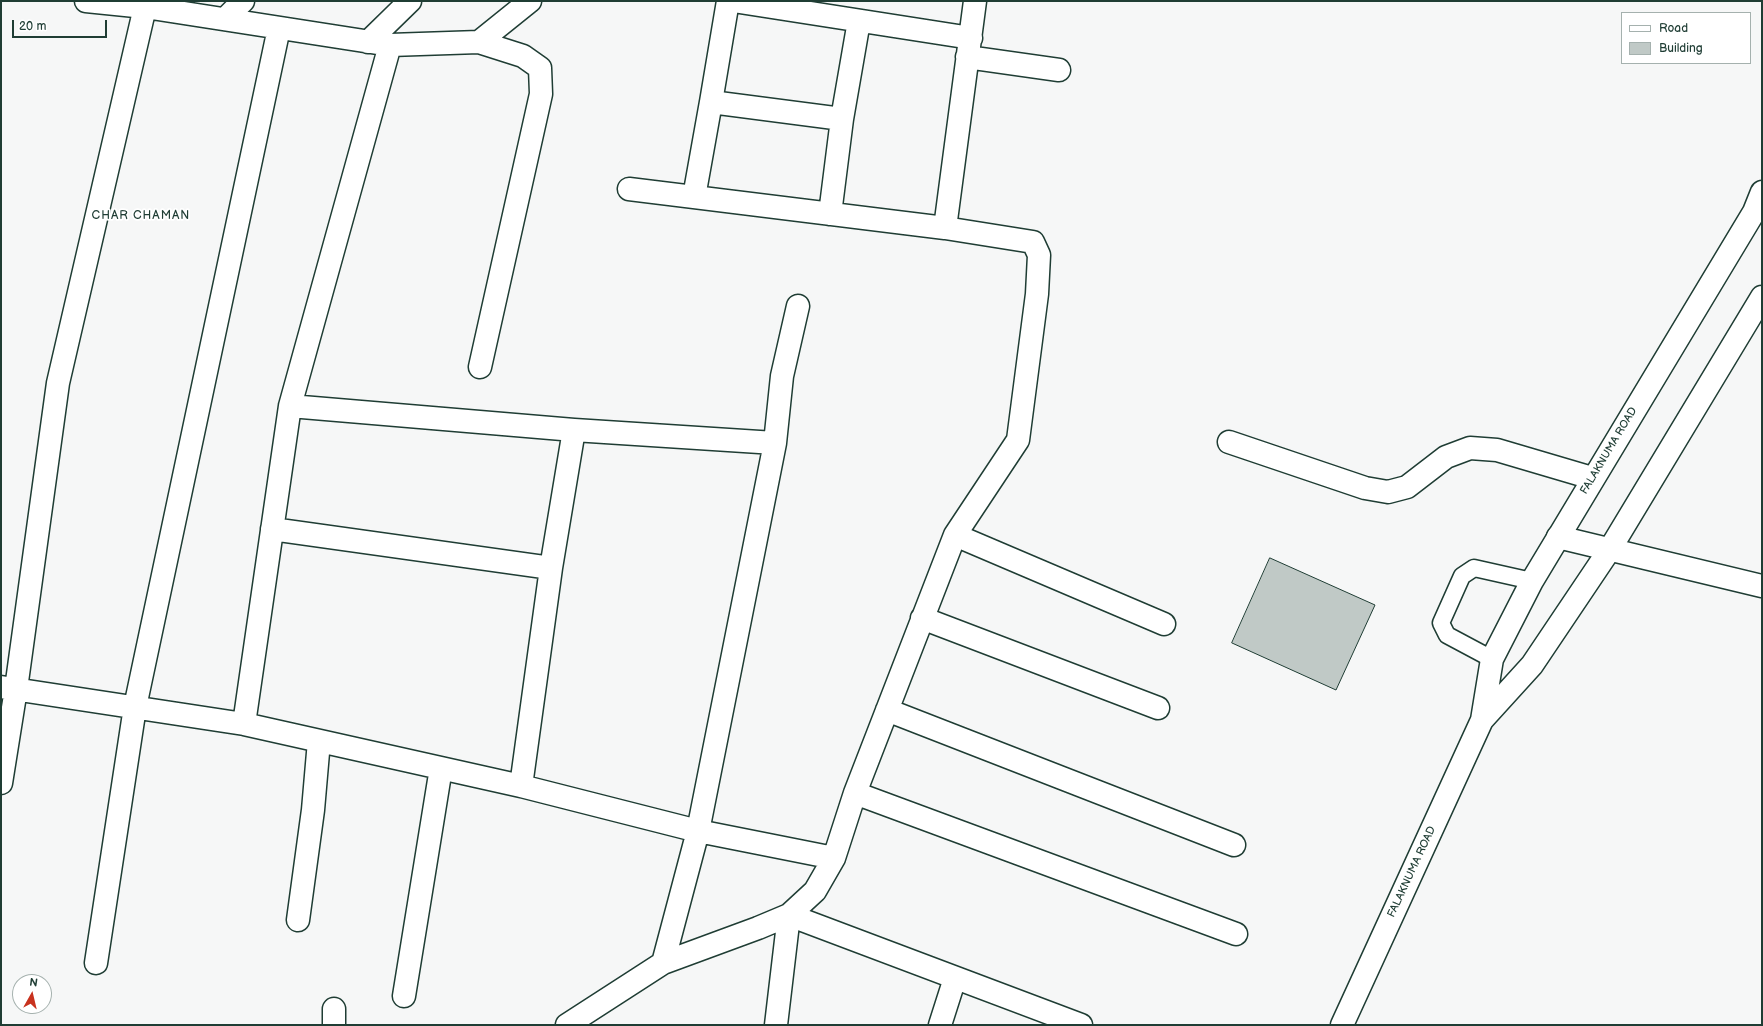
<!DOCTYPE html>
<style>
body{margin:0}
#map{position:relative;width:1763px;height:1026px;overflow:hidden;background:#f6f7f7;font-family:"Balsamiq Sans",sans-serif}
canvas{display:block}
.frame{position:absolute;inset:0;border:2px solid #1f3d34;pointer-events:none}
.legend{position:absolute;left:1621px;top:12px;width:130px;height:52px;box-sizing:border-box;background:#fff;border:1px solid #a5b1ae;margin:0;padding:5px 7px;list-style:none;font-size:12px;color:#1f3d34}
.legend li{display:flex;align-items:center;gap:8px;height:20px}
.legend b{width:20px;border:1px solid #a5b1ae}
.north{position:absolute;left:12px;top:974px;width:40px;height:40px;box-sizing:border-box;background:#fff;border:1px solid #a5b1ae;border-radius:50%;rotate:8deg;font-size:11px;font-weight:700;line-height:16px;text-align:center;color:#1f3d34}
.north::after{content:'';display:block;margin:auto;width:14px;height:18px;background:#c8321e;clip-path:polygon(50% 0,100% 100%,50% 72%,0 100%)}
.scale{position:absolute;left:12px;top:20px;width:95px;height:18px;box-sizing:border-box;border:2px solid #1f3d34;border-top:0;padding-left:5px;font-size:12px;line-height:14px;white-space:nowrap;color:#1f3d34;-webkit-text-stroke:3px #fff;paint-order:stroke}
</style>
<div id="map">
<canvas width="1763" height="1026"></canvas>
<div class="frame"></div>
<ul class="legend">
<li><b style="height:5px;background:#fff"></b>Road</li>
<li><b style="height:11px;background:#c0c9c6"></b>Building</li>
</ul>
<div class="north">N</div>
<div class="scale">20 m</div>
</div>
<script>
const c = document.querySelector('canvas').getContext('2d');
c.lineJoin = 'round';
function paint(path, color) {
  c.fillStyle = color;
  c.fill(path, 'evenodd');
}
function stroke(path, color, width, dash) {
  c.strokeStyle = color;
  c.lineWidth = width;
  c.lineCap = dash ? 'butt' : 'round';
  c.setLineDash(dash || []);
  c.stroke(path);
}
function label(font, color, halo, rows, align = 'center') {
  c.font = font + ' "Balsamiq Sans",sans-serif';
  c.lineWidth = 3.5;
  c.setLineDash([]);
  c.textBaseline = 'middle';
  c.strokeStyle = halo;
  c.fillStyle = color;
  for (const [text, x, y, turn = 0] of rows) {
    c.save();
    c.translate(x, y);
    c.rotate((+turn || 0) * Math.PI / 180);
    c.textAlign = isNaN(turn) ? turn : align;
    if (halo) c.strokeText(text, 0, 0);
    c.fillText(text, 0, 0);
    c.restore();
  }
}
const building = new Path2D(`
 M1270 558 1375 605 1336 690 1232 643Z`);
const service = new Path2D(`
 M1492 659 1447 635 1441 623 1462 576 1474 568 1532 581`);
const minor = new Path2D(`
 M86 1 145 7 390 45 479 42 523 56 540 68 541 94 480 367
 M733 1 971 38
 M225 19 243 1
 M368 42 410 1
 M479 42 530 1
 M967 57 1059 70
 M711 102 728 1
 M629 189 694 197
 M830 214 842 119 859 21
 M945 228 975 1
 M290 406 574 430 775 443
 M1229 442 1365 488 1388 492 1407 487 1446 457 1470 448 1497 450 1592 478
 M272 529 551 568
 M955 535 1164 624
 M1558 537 1762 586
 M922 618 1158 708
 M1 687 244 724 521 786 698 831 834 858
 M887 710 1234 845
 M244 724 290 406 390 45
 M1 783 16 689 58 383 145 7
 M521 786 551 568 574 430
 M855 793 1236 934
 M298 920 313 810 319 741
 M96 963 135 707 279 28
 M663 963 698 831 775 443 782 376 798 306
 M404 996 441 768
 M334 1025V1009
 M567 1025 663 963 758 928 789 915 1081 1025
 M776 1025 789 915 815 891 834 858 855 793 955 535 1018 440 1037 294 1039 255 1033 242 945 228 694 197 711 102 842 119
 M940 1025 955 978`);
const trunk = new Path2D(`
 M1482 720 1532 665 1610 549 1762 297
 M1342 1025 1482 720 1492 659 1532 581 1754 212 1762 192`);
const streetNames = [
 ["FALAKNUMA ROAD",1609,451,-59],
 ["FALAKNUMA ROAD",1412,872,-65]
];
const neighbourhoodNames = [
 ["CHAR CHAMAN",141,216]
];
paint(building, '#c0c9c6');
stroke(building, '#1f3d34', 1);
stroke(service, '#1f3d34', 19);
stroke(minor, '#1f3d34', 25);
stroke(trunk, '#1f3d34', 25);
stroke(service, '#fff', 16);
stroke(minor, '#fff', 22);
stroke(trunk, '#fff', 22);
label('11px', '#1f3d34', '#fff', streetNames);
c.letterSpacing = '1px';
label('12px', '#1f3d34', '#fff', neighbourhoodNames);
c.letterSpacing = '0px';
</script>
